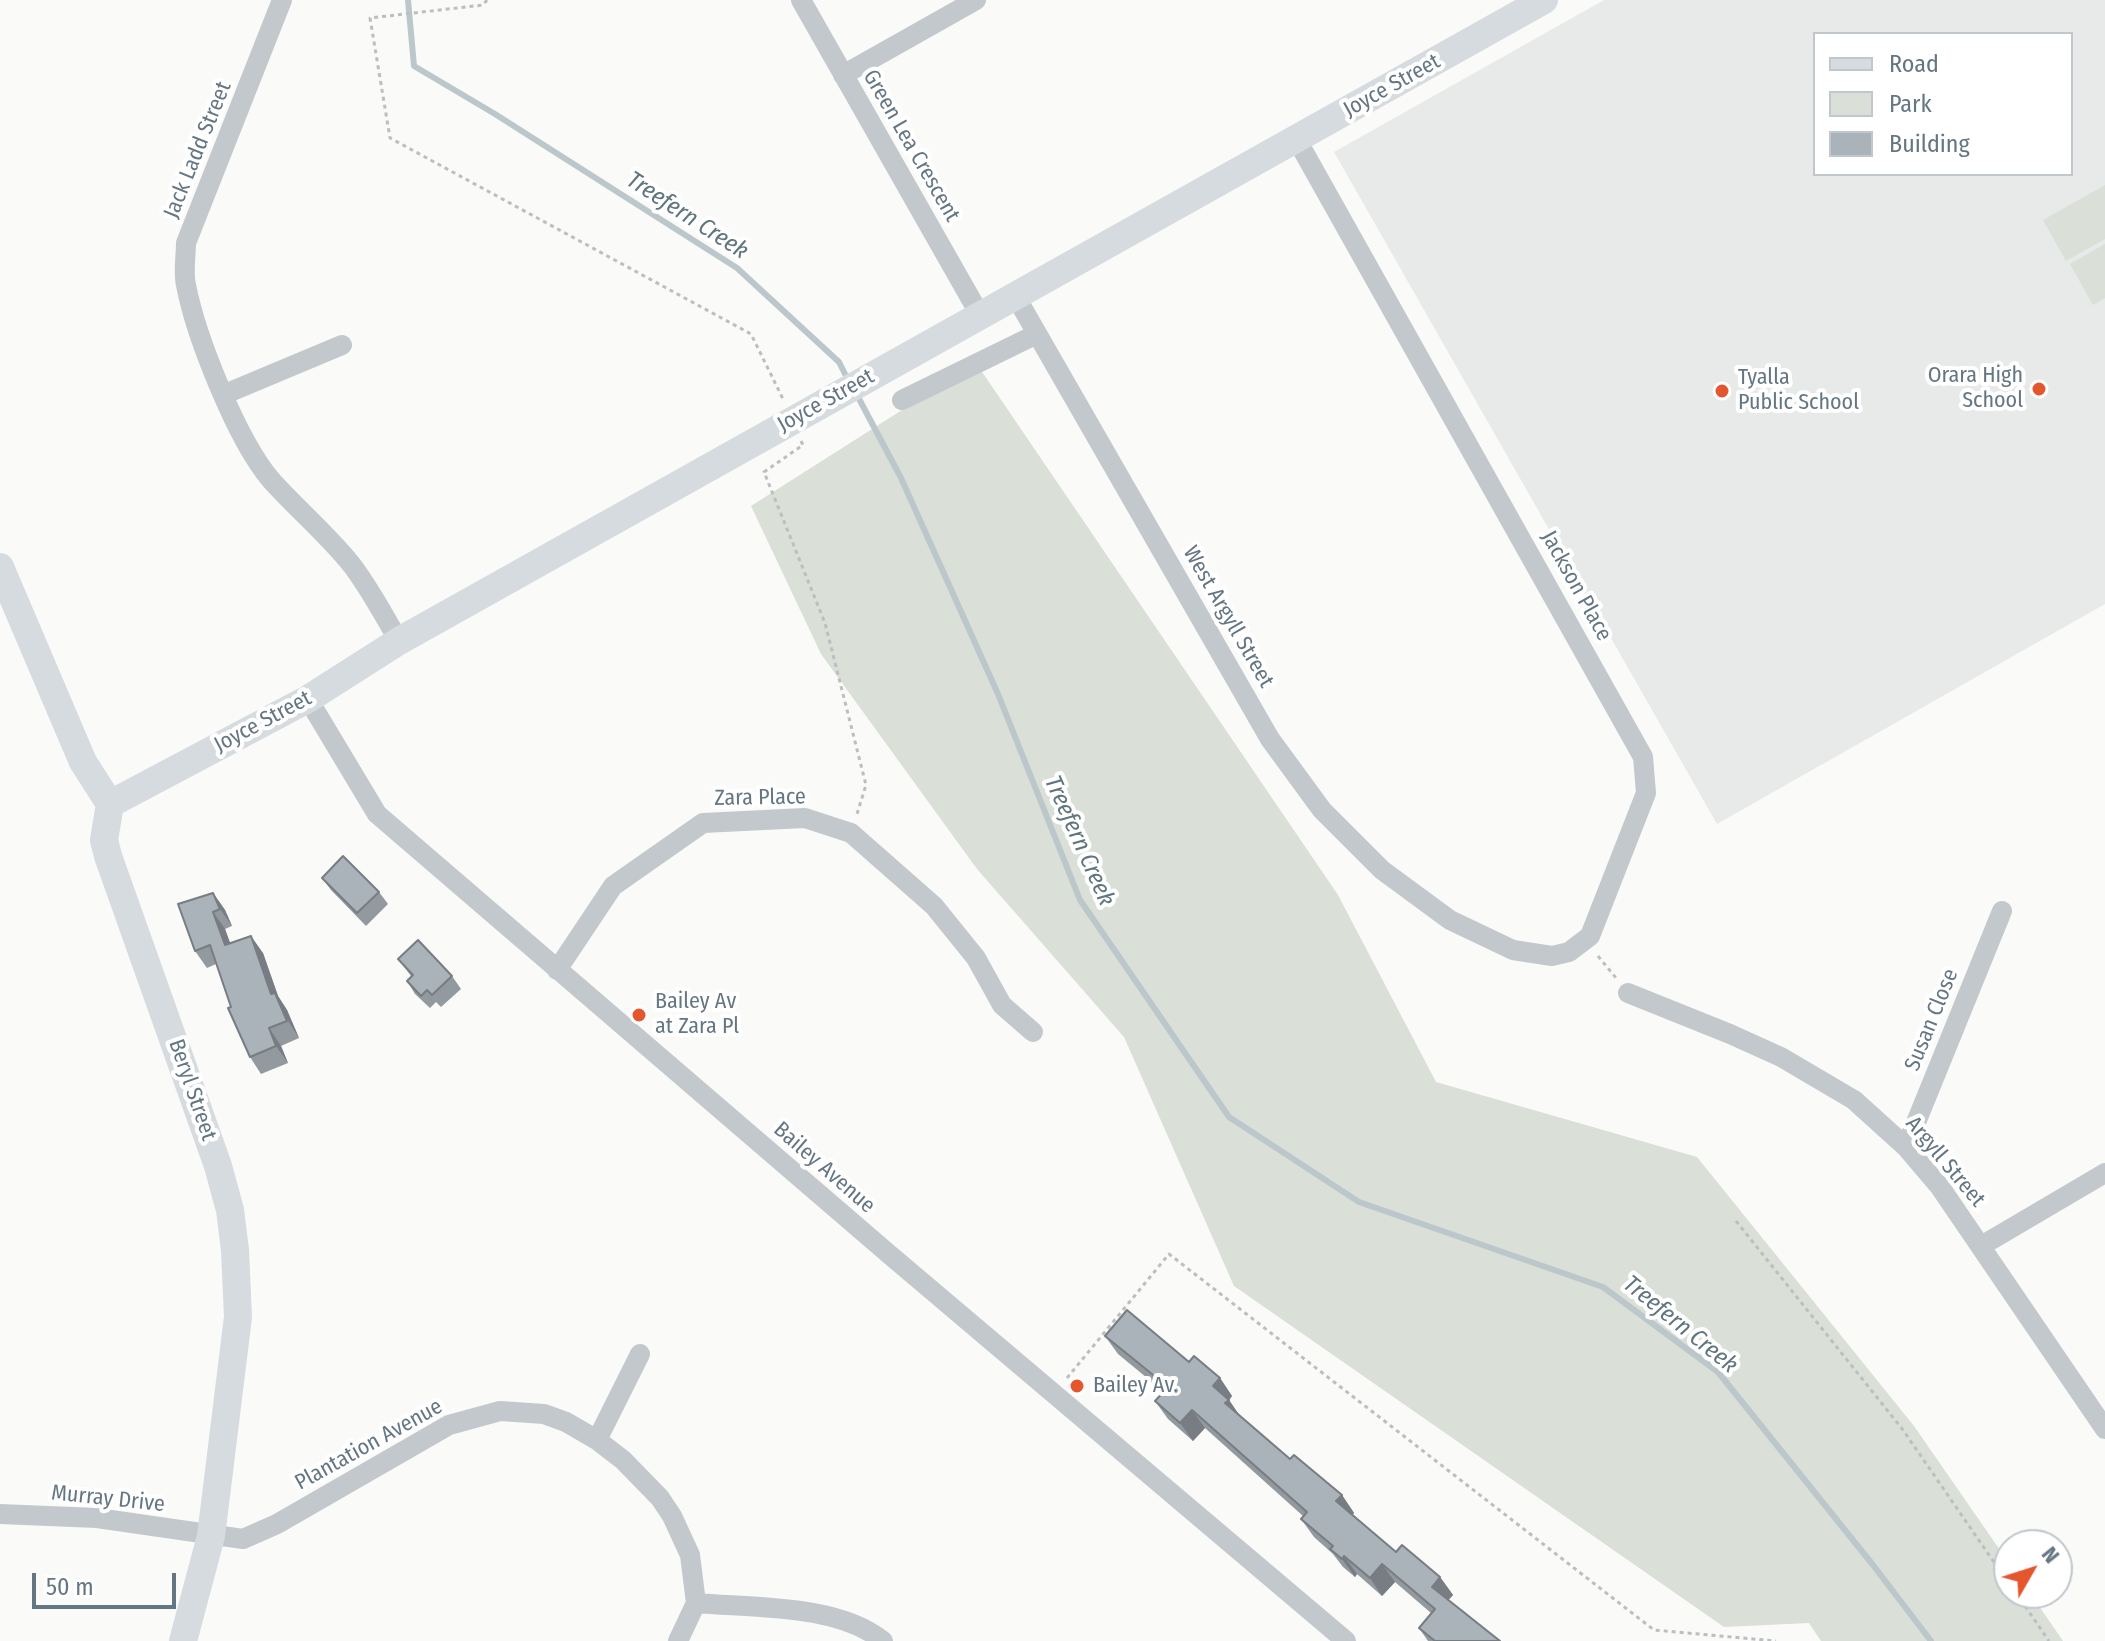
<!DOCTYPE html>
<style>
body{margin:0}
#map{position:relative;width:2105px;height:1641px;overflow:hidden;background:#fafaf8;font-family:"Fira Sans Condensed",sans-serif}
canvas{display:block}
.legend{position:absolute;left:1813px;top:32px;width:260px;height:144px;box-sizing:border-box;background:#fff;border:2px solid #c1c8cd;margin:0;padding:10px 14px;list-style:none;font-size:24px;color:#657683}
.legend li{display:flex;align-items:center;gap:16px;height:40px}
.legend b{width:40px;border:2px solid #c1c8cd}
.north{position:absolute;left:1993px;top:1529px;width:80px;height:80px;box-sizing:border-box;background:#fff;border:2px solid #c1c8cd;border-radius:50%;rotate:51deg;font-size:22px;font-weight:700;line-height:32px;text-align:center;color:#657683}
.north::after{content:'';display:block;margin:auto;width:28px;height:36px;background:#e4572e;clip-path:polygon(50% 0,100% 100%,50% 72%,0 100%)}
.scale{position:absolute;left:32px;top:1573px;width:144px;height:36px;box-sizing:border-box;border:4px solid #657683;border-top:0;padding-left:10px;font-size:24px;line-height:28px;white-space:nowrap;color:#657683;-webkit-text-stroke:6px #fff;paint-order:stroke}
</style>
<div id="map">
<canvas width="2105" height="1641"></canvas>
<ul class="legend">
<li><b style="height:10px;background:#d6dbdf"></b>Road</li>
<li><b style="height:22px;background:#dadfd7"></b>Park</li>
<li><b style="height:22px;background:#aab3b9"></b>Building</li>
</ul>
<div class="north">N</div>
<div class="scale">50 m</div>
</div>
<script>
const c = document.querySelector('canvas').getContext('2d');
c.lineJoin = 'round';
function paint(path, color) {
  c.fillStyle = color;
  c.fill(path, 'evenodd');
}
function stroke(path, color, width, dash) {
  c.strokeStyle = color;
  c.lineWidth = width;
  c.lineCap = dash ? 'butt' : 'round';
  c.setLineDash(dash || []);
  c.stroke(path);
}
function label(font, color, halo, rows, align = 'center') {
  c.font = font + ' "Fira Sans Condensed",sans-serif';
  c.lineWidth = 8;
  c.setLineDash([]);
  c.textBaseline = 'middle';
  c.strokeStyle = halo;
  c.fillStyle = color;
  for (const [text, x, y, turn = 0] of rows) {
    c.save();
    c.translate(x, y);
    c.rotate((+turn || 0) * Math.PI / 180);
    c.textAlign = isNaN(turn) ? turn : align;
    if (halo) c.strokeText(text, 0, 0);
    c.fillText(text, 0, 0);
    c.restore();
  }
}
const built = new Path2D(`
 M1604 0H2105V604L1717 824 1334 152ZM1815 34H2071V174H1815Z`);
const green = new Path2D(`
 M2105 185V239L2066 261 2043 220Z
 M2105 244V298L2093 305 2070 264Z
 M976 363 1338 895 1436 1082 1697 1157 1914 1426 2009 1563V1593H2030L2063 1641H1821L1809 1623 1724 1627 1234 1286 1124 1037 977 869 821 654 751 506Z`);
const stream = new Path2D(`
 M408 0 414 66 495 114 737 268 839 362 849 382
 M857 395 901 478 998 694 1080 900 1229 1117 1359 1202 1603 1287 1718 1372 1873 1565 1931 1641`);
const path = new Path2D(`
 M487 0 483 5 370 18 390 138 751 334 784 401
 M801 441 803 445 764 472 825 623 866 785 857 814
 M1598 956 1616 978
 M1736 1221 1903 1430 2009 1584
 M1067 1378 1169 1254 1654 1630 1776 1641
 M2016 1593 2049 1641`);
const street = new Path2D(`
 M282 0 186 243C186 256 183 272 186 285 196 337 237 440 271 480 297 509 326 533 351 564 369 587 384 616 399 641
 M801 0 980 315
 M843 75 976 0
 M1016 297 1270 739 1322 810 1382 870 1450 920 1513 950 1552 956 1569 952 1590 936 1646 793 1643 757 1297 140
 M225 394 342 345
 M902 400 1037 334
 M308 699 377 814 890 1255 1346 1641
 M557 970 613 886 703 823 805 818 851 833 934 906 976 958 1002 1005 1033 1032
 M1628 993 1730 1034 1781 1057 1854 1100 1906 1147 1940 1187 2105 1429
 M1906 1147 2002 911
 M1981 1246 2105 1173
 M597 1440 640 1354
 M0 1514 97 1518 243 1539 277 1524 449 1425 500 1411 544 1414 566 1422 597 1440 623 1460 660 1498 672 1516 690 1555 696 1603 678 1641
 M696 1603C753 1608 838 1604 883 1641`);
const secondary = new Path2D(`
 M0 567 83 762 110 804 104 840 108 856 218 1166 230 1210 235 1250 238 1317 211 1536 183 1641
 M110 804 308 699 399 641 1544 0`);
const wall = new Path2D(`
 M322 878 379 892 388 904 366 926 331 890Z
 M213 893 225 910 232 926 225 929 230 943 263 953 278 996 287 1010 299 1038 281 1046 288 1063 261 1074 250 1057 216 964 207 968 195 951Z
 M398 959 452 976 461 989 441 1007 436 1002 430 1008 415 994 407 981 411 976Z
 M1105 1336 1189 1362 1220 1378 1232 1396 1229 1400 1240 1416 1290 1459 1342 1495 1354 1513 1352 1515 1396 1552 1440 1577 1453 1595 1448 1600 1500 1641H1428L1419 1628 1431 1613 1395 1582 1382 1596 1357 1574 1355 1577 1343 1567 1333 1554 1314 1537 1301 1519 1303 1516 1205 1428 1193 1441 1168 1419 1155 1401 1164 1392 1118 1354Z`);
const shadedWall = new Path2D(`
 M213 893 225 910 232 926 220 909Z
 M213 912 225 929 237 962 225 945Z
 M251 936 263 953 278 996 287 1010 299 1038 271 994Z
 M269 1028 281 1046 288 1063 276 1046Z
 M1220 1378 1232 1396 1229 1400 1241 1418 1238 1421 1213 1386Z
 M1192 1410 1205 1428 1193 1441 1180 1423Z
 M1342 1495 1354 1513 1349 1519 1336 1501Z
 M1344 1556 1357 1574 1355 1577 1342 1559Z
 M1382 1564 1395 1582 1382 1596 1370 1578Z
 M1440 1577 1453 1595 1444 1605 1432 1587Z`);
const building = new Path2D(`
 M343 856 379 892 357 913 322 878Z
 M213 893 220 909 213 912 225 945 251 936 271 994 275 993 287 1021 269 1028 276 1046 250 1057 228 1008 231 1007 210 945 195 951 178 904Z
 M418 940 452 976 432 995 427 990 421 996 407 981 413 975 398 959Z
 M1127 1310 1189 1362 1194 1356 1220 1378 1213 1386 1229 1400 1225 1403 1290 1459 1294 1455 1342 1495 1336 1501 1396 1552 1402 1545 1440 1577 1432 1587 1500 1641H1435L1419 1628 1435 1609 1382 1564 1370 1578 1344 1556 1342 1559 1330 1549 1333 1546 1301 1519 1307 1512 1192 1410 1180 1423 1155 1401 1168 1387 1105 1336Z`);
const markers = [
 [2039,389,8,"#e4572e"],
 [1722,391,8,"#e4572e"],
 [639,1015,8,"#e4572e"],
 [1077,1386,8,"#e4572e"]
];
const streetNames = [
 ["Joyce Street",1392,86,-29],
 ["Green Lea Crescent",911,146,60],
 ["Jack Ladd Street",198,150,-68],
 ["Joyce Street",826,401,-29],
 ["Jackson Place",1576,586,61],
 ["West Argyll Street",1228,617,60],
 ["Joyce Street",263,722,-28],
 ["Zara Place",760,798,-1],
 ["Susan Close",1932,1020,-68],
 ["Beryl Street",192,1090,71],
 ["Argyll Street",1945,1162,50],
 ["Bailey Avenue",824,1168,41],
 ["Plantation Avenue",369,1445,-29],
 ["Murray Drive",108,1499,6]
];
const poiNames = [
 ["Orara High",2023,376,"right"],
 ["School",2023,401,"right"],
 ["Tyalla",1738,378],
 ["Public School",1738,403],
 ["Bailey Av",655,1002],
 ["at Zara Pl",655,1027],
 ["Bailey Av.",1093,1386]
];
const waterNames = [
 ["Treefern Creek",687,216,33],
 ["Treefern Creek",1079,841,66],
 ["Treefern Creek",1680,1325,39]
];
paint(built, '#e8e9e9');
paint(green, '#dadfd7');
stroke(stream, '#bbc7cb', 6);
stroke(path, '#bbbfc2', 3, [4, 4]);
stroke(street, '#c3c8cc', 20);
stroke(secondary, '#d6dbdf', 28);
paint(wall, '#929a9f');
paint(shadedWall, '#777d82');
paint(building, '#aab3b9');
stroke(building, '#777d82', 2);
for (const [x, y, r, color] of markers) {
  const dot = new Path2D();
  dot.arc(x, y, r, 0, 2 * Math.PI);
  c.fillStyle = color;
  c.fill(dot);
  stroke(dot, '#fff', 3);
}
label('22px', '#657683', '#fff', streetNames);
label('22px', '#657683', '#fff', poiNames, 'left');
label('italic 24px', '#60757c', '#fff', waterNames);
</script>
